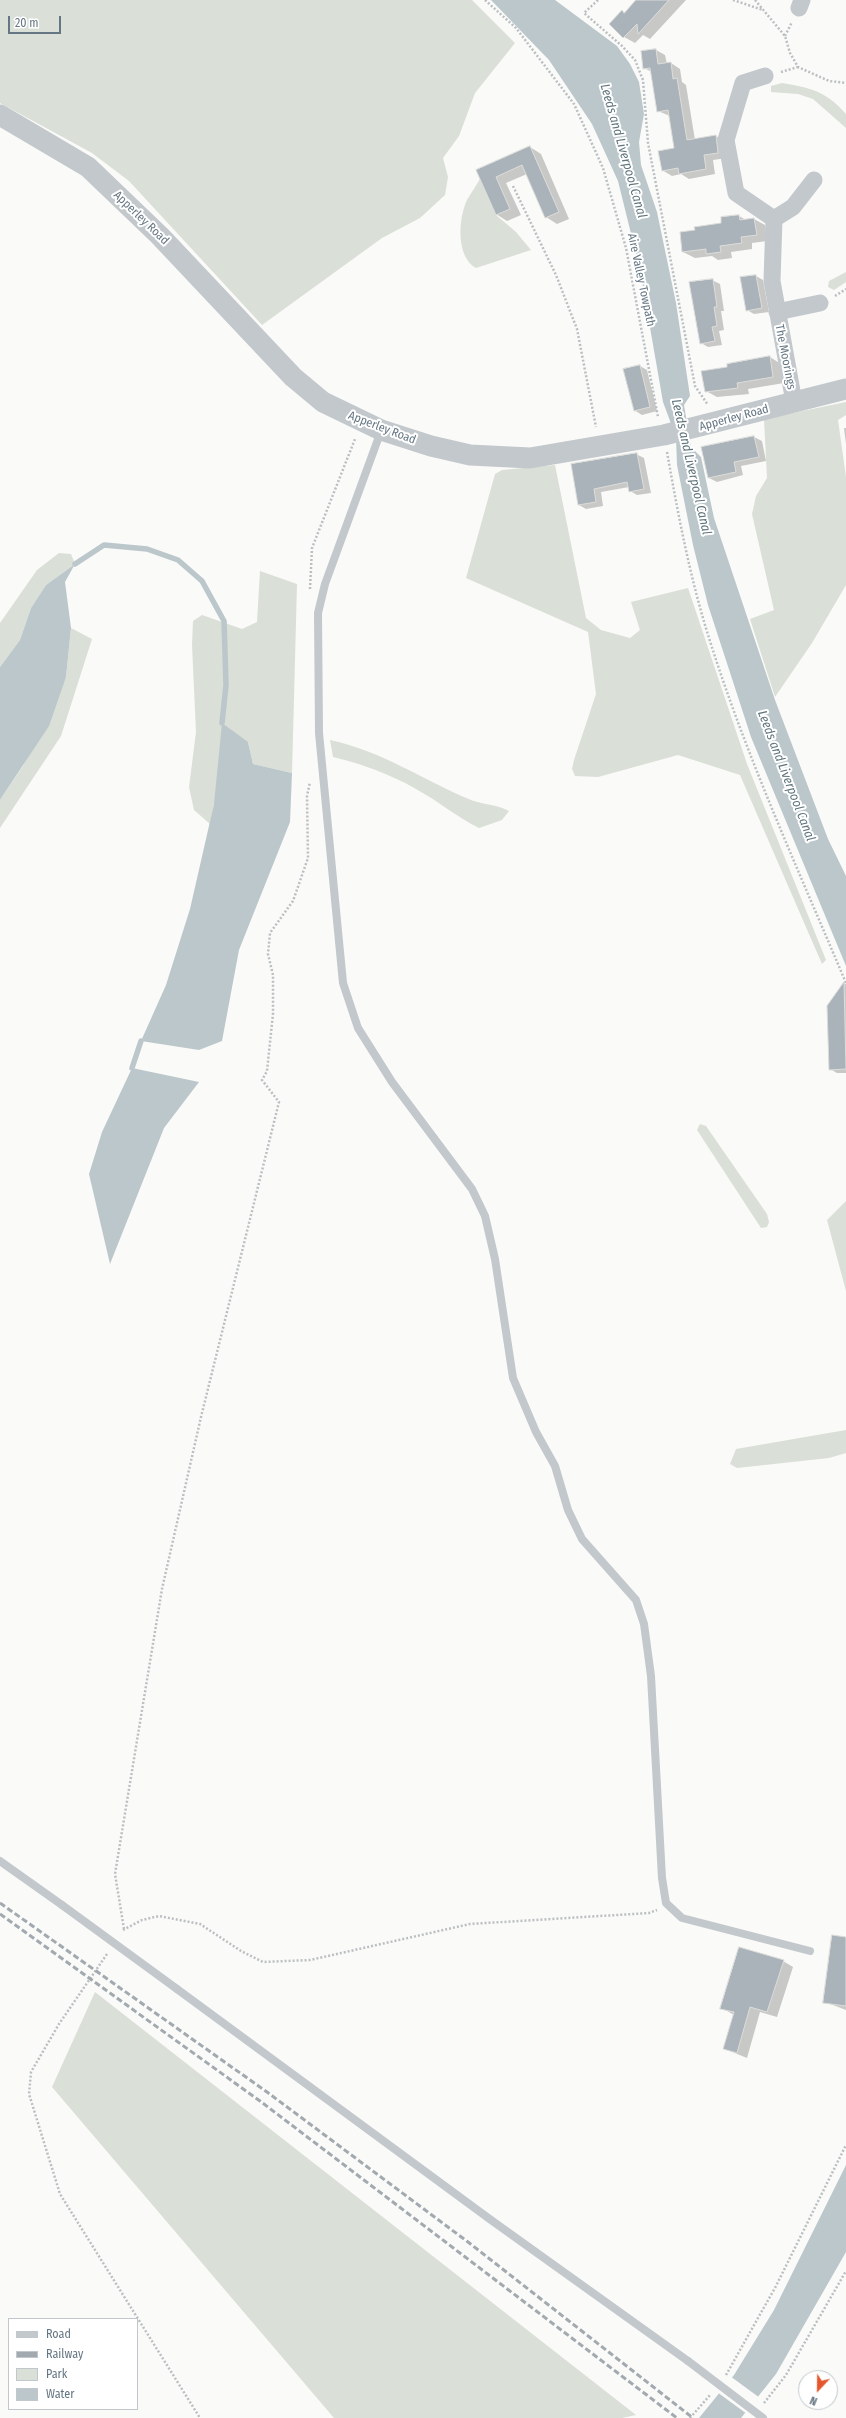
<!DOCTYPE html>
<style>
body{margin:0}
#map{position:relative;width:846px;height:2418px;overflow:hidden;background:#fafaf8;font-family:"Fira Sans Condensed",sans-serif}
canvas{display:block}
.legend{position:absolute;left:8px;top:2318px;width:130px;height:92px;box-sizing:border-box;background:#fff;border:1px solid #c1c8cd;margin:0;padding:5px 7px;list-style:none;font-size:12px;color:#657683}
.legend li{display:flex;align-items:center;gap:8px;height:20px}
.legend b{width:20px;border:1px solid #c1c8cd}
.north{position:absolute;left:798px;top:2370px;width:40px;height:40px;box-sizing:border-box;background:#fff;border:1px solid #c1c8cd;border-radius:50%;rotate:202deg;font-size:11px;font-weight:700;line-height:16px;text-align:center;color:#657683}
.north::after{content:'';display:block;margin:auto;width:14px;height:18px;background:#e4572e;clip-path:polygon(50% 0,100% 100%,50% 72%,0 100%)}
.scale{position:absolute;left:8px;top:16px;width:53px;height:18px;box-sizing:border-box;border:2px solid #657683;border-top:0;padding-left:5px;font-size:12px;line-height:14px;white-space:nowrap;color:#657683;-webkit-text-stroke:3px #fff;paint-order:stroke}
</style>
<div id="map">
<canvas width="846" height="2418"></canvas>
<ul class="legend">
<li><b style="height:5px;background:#c3c8cc"></b>Road</li>
<li><b style="height:5px;background:#a2aab0"></b>Railway</li>
<li><b style="height:11px;background:#dadfd7"></b>Park</li>
<li><b style="height:11px;background:#bbc7cb"></b>Water</li>
</ul>
<div class="north">N</div>
<div class="scale">20 m</div>
</div>
<script>
const c = document.querySelector('canvas').getContext('2d');
c.lineJoin = 'round';
function paint(path, color) {
  c.fillStyle = color;
  c.fill(path, 'evenodd');
}
function stroke(path, color, width, dash) {
  c.strokeStyle = color;
  c.lineWidth = width;
  c.lineCap = dash ? 'butt' : 'round';
  c.setLineDash(dash || []);
  c.stroke(path);
}
function label(font, color, halo, rows, align = 'center') {
  c.font = font + ' "Fira Sans Condensed",sans-serif';
  c.lineWidth = 4;
  c.setLineDash([]);
  c.textBaseline = 'middle';
  c.strokeStyle = halo;
  c.fillStyle = color;
  for (const [text, x, y, turn = 0] of rows) {
    c.save();
    c.translate(x, y);
    c.rotate((+turn || 0) * Math.PI / 180);
    c.textAlign = isNaN(turn) ? turn : align;
    if (halo) c.strokeText(text, 0, 0);
    c.fillText(text, 0, 0);
    c.restore();
  }
}
const green = new Path2D(`
 M0 0H472L515 43 475 93 459 136 443 158 448 177 445 195 420 218 382 238 262 325 129 181 92 153 0 103Z
 M782 83C811 88 826 91 846 114V128L813 99 798 94 771 92V86Z
 M480 179 496 215 516 232 531 250 476 268C456 257 458 219 467 200 471 193 476 186 480 179Z
 M846 272V282L834 290 828 287 829 281Z
 M846 402V415L838 420 846 477V585L812 643 775 697 750 619 774 610 752 514 756 496 767 478 764 419Z
 M555 465 586 618 601 630 630 638 640 630 631 602 688 588 747 764 826 960 822 964 740 775 678 755 598 777 575 776 572 769 574 760 596 694 588 632 466 578 495 474 502 470Z
 M59 553 71 554 75 564 46 585 31 608 20 640 0 667V623L37 570Z
 M260 571 297 584 292 773 253 764 248 742 214 804 210 824 194 810 189 787 196 732 192 645 193 621 202 615 242 629 257 622Z
 M71 628 92 639 61 736 0 828V800L23 766 66 677Z
 M330 740C382 751 423 780 471 800 483 805 496 804 509 811L502 820 479 828C457 817 438 801 416 789 390 774 362 764 333 757Z
 M700 1124 706 1126 767 1214 769 1222 767 1227 761 1228 697 1130Z
 M846 1201V1291L827 1220Z
 M846 1430V1453L829 1458 737 1468 730 1464 736 1449Z
 M95 1992 636 2415 622 2418H334L52 2087Z`);
const water = new Path2D(`
 M491 0H555L617 46 630 64 639 82 644 114 639 142 641 165 657 212 676 303 690 396 684 405 691 447 701 457 714 518 775 700 828 839 846 876V966L751 737 708 605 693 545 677 465 676 437 663 402 640 270 618 181 592 124 549 60Z
 M75 564 65 582 71 628 66 677 49 726 0 800V667L20 640 31 608 46 585Z
 M222 723 248 742 253 764 292 773 290 822 239 950 222 1041 199 1050 141 1041 166 985 190 909 214 804Z
 M132 1068 199 1082 164 1128 110 1264 89 1174 102 1132Z
 M846 2165V2252L776 2374 741 2418H699L734 2375 774 2310Z`);
const pier = new Path2D(`
 M730 2376 760 2398 747 2414 717 2392Z`);
const shadow = new Path2D(`
 M637 0H686L650 39 643 35 635 43 624 37 610 24 622 12 625 13Z
 M656 50 665 55 667 64 671 63 680 69 682 82 686 85 695 140 716 136 725 142 727 158 713 160 715 174 689 179 681 174 672 176 662 170 675 149 670 116 658 111 652 72 644 68Z
 M530 147 541 154 569 219 557 224 546 217 527 174 506 183 521 215 507 221 496 214 477 170Z
 M739 216 746 220 754 219 765 225 767 241 752 243V249L731 252 732 258 718 260 712 256 695 258 683 252 681 233 722 224Z
 M756 276 763 280 769 312 754 314 747 310 741 278Z
 M712 280 720 284 724 311H721L724 330 719 331 722 345 708 347 701 343Z
 M770 357 781 364 784 383 748 389 749 394 717 397 706 391 728 368Z
 M640 366 647 370 657 411 642 415 634 410Z
 M844 428H846V444Z
 M754 437 762 441 766 461 741 466 743 475 717 482 709 478 702 447Z
 M636 454 644 458 651 493 637 495 630 491 629 487 601 492 603 506 586 509 579 505 572 465Z
 M844 983 846 984V1073H837L830 1069 828 1007Z
 M846 1938V2010L825 2002Z
 M783 1961 793 1967 777 2017 760 2012 747 2058 725 2049 734 2015 722 2008Z`);
const stream = new Path2D(`
 M75 564 104 545 147 549 178 560 202 581 224 621 226 685 222 723
 M132 1068 141 1041`);
const building = new Path2D(`
 M636 0H669L638 34 637 24 623 38 609 24 622 10 624 13Z
 M656 49 658 64 671 62 673 79 677 78 687 140 716 135 718 153 704 155 706 169 679 174 678 168 662 171 658 151 674 148 668 110 657 112 650 68 643 69 641 51Z
 M530 146 559 212 545 218 522 165 496 177 510 209 496 215 476 170Z
 M739 215 740 220 754 218 757 235 741 237 742 243 720 246 721 252 706 254V249L682 252 680 232 695 230 694 227 721 223V217Z
 M756 275 762 308 746 311 740 277Z
 M713 279 717 307H714L717 326 712 327 715 341 700 344 689 282Z
 M770 356 773 377 737 383 738 388 705 392 701 371 727 367V364Z
 M640 365 650 407 634 411 623 369Z
 M754 436 759 457 734 462 736 472 708 478 701 447Z
 M637 453 644 489 629 492 627 482 594 489 596 502 578 505 571 464Z
 M844 982 846 1069 829 1070 827 1006Z
 M832 1935 846 1937V2006L823 2003Z
 M739 1947 784 1960 767 2012 750 2007 737 2053 723 2049 734 2012 720 2009Z`);
const path = new Path2D(`
 M485 0 516 28 574 104 603 168 626 248 658 417
 M598 0 584 13 622 46 635 60 643 80 648 143 695 386 708 405
 M733 0 763 10
 M755 0 785 36 790 53 798 67 829 81 846 83
 M785 36 792 22
 M781 72 798 67
 M513 186 556 275 577 329 596 427
 M835 296 846 289
 M667 452C678 514 690 578 709 638 746 756 798 869 846 983
 M310 589 312 548 355 439
 M124 1929 115 1874 162 1589 201 1417 279 1102 262 1080 267 1071 273 1014V975L268 954 270 933 293 901 308 858 307 796 310 782
 M123 1930 142 1920 159 1916 200 1924 241 1951 263 1962 310 1960 470 1924 649 1913 657 1910
 M107 1954 59 2024 31 2072 29 2094 60 2194 200 2418
 M726 2375 776 2286 846 2145
 M764 2403 786 2375 846 2271
 M690 2418 711 2394`);
const service = new Path2D(`
 M381 431 325 584 318 613 319 733 343 983 358 1028 392 1082 472 1189 485 1216 495 1259 513 1378 536 1432 555 1466 568 1510 582 1539 636 1600 644 1624 651 1676 662 1878 666 1903 682 1918 810 1951
 M0 1861 62 1905
 M177 1989 491 2220 688 2361`);
const minor = new Path2D(`
 M799 8 802 0
 M765 76 743 83 726 140 736 193 774 219 772 281 794 402
 M774 219 793 207 814 180
 M777 312 820 303`);
const tertiary = new Path2D(`
 M0 115 88 167 160 236 293 377 323 402 381 430 431 446 470 455 530 458 664 435 846 389`);
const rail = new Path2D(`
 M0 1903 267 2092 468 2242 693 2418
 M0 1914 260 2101 677 2418`);
const serviceBridge = new Path2D(`
 M62 1905 177 1989
 M688 2361 763 2418`);
const streetNames = [
 ["Apperley Road",141,218,44],
 ["Aire Valley Towpath",641,280,78],
 ["The Moorings",785,357,79],
 ["Apperley Road",734,418,-15],
 ["Apperley Road",382,428,21]
];
const waterNames = [
 ["Leeds and Liverpool Canal",623,151,74],
 ["Leeds and Liverpool Canal",691,467,77],
 ["Leeds and Liverpool Canal",786,776,69]
];
paint(green, '#dadfd7');
paint(water, '#bbc7cb');
paint(pier, '#fafaf8');
paint(shadow, '#0003');
stroke(stream, '#bbc7cb', 5.5);
paint(building, '#aab3b9');
stroke(building, '#dcdcda', 1);
stroke(path, '#bbbfc2', 2.5, [2, 2]);
stroke(service, '#c3c8cc', 8);
stroke(minor, '#c3c8cc', 17);
stroke(tertiary, '#c3c8cc', 21);
stroke(rail, '#a2aab0', 3, [6, 3]);
stroke(serviceBridge, '#c3c8cc', 8);
label('12px', '#657683', '#fff', streetNames);
label('italic 13px', '#60757c', '#fff', waterNames);
</script>
